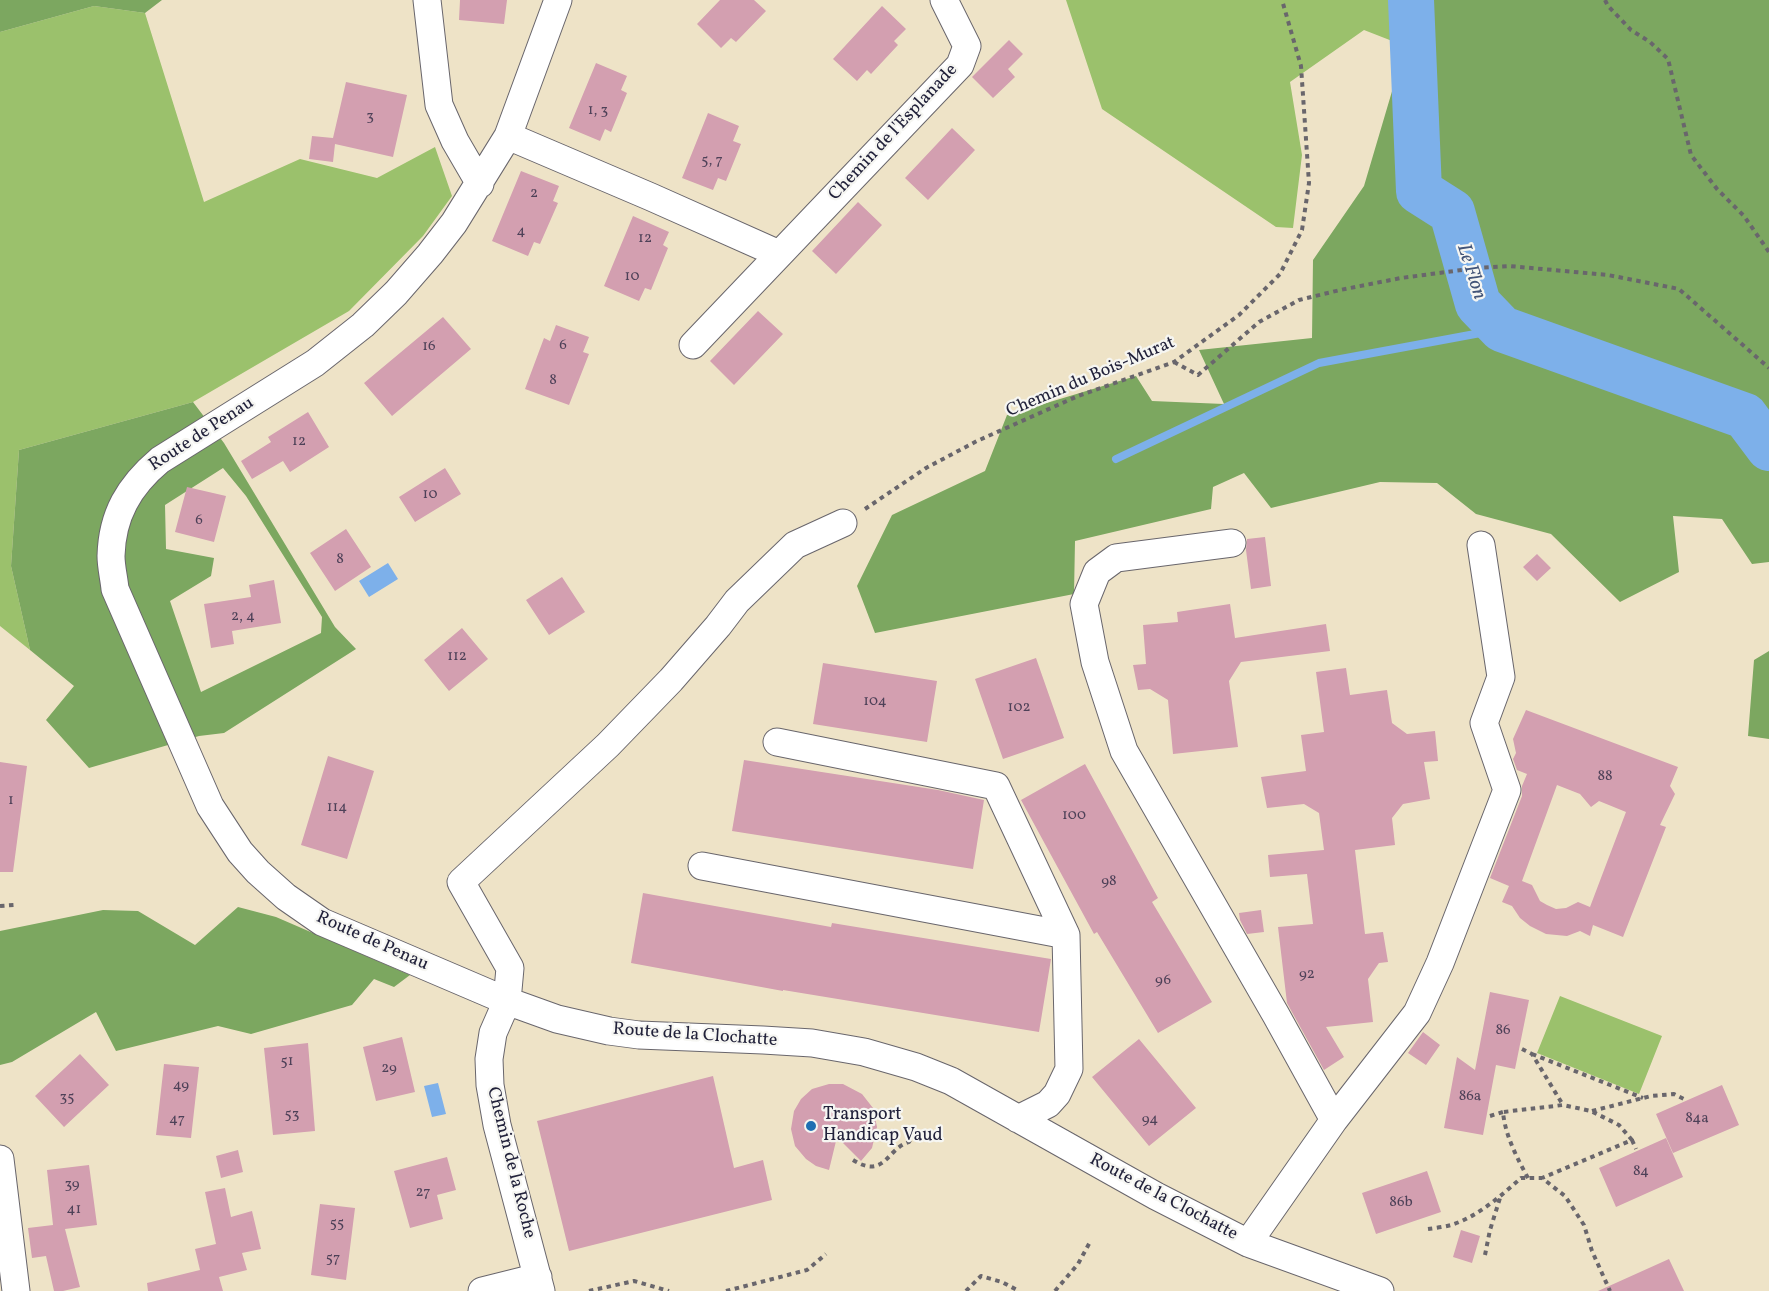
<!DOCTYPE html>
<style>
body{margin:0}
canvas{display:block;background:#eee3c7}
</style>
<canvas width="1769" height="1291"></canvas>
<script>
const c = document.querySelector('canvas').getContext('2d');
c.lineJoin = 'round';
function paint(path, color) {
  c.fillStyle = color;
  c.fill(path, 'evenodd');
}
function stroke(path, color, width, dash) {
  c.strokeStyle = color;
  c.lineWidth = width;
  c.lineCap = dash ? 'butt' : 'round';
  c.setLineDash(dash || []);
  c.stroke(path);
}
function label(font, color, halo, rows, align = 'center') {
  c.font = font + ' Vollkorn,serif';
  c.lineWidth = 4.5;
  c.setLineDash([]);
  c.textBaseline = 'middle';
  c.strokeStyle = halo;
  c.fillStyle = color;
  for (const [text, x, y, turn = 0] of rows) {
    c.save();
    c.translate(x, y);
    c.rotate((+turn || 0) * Math.PI / 180);
    c.textAlign = isNaN(turn) ? turn : align;
    if (halo) c.strokeText(text, 0, 0);
    c.fillText(text, 0, 0);
    c.restore();
  }
}
const green = new Path2D(`
 M1066 0H1419L1405 46 1364 30 1290 82 1302 155 1293 228 1276 227 1102 109Z
 M94 6 145 13 204 202 300 159 377 178 435 147 452 196 423 236 349 311 193 402 19 450 11 566 30 650 0 626V32Z
 M1560 996 1662 1036 1639 1094 1537 1053Z`);
const forest = new Path2D(`
 M0 0H162L145 13 94 6 0 32Z
 M1419 0H1769V562L1752 564 1722 519 1673 516 1679 572 1620 602 1551 534 1476 514 1437 483 1380 482 1271 508 1244 473 1213 487 1211 509 1075 541 1074 594 875 633 857 586 892 515 985 471 1007 415 1136 376 1152 401 1224 404 1199 350 1312 338 1313 260 1364 186Z
 M193 402 224 443 335 627 356 649 224 733 199 736 89 768 46 720 74 686 30 650 11 566 19 450ZM223 468 246 496 322 617 321 633 201 692 170 601 211 576 214 558 166 549 165 505Z
 M1769 651V739L1748 736 1754 660Z
 M238 907 276 917 410 975 394 987 374 979 352 1005 251 1034 218 1026 116 1051 96 1012 12 1062 0 1065V931L103 910 138 911 195 945Z`);
const water = new Path2D(`
 M388 563 398 579 369 597 359 581Z
 M438 1083 446 1114 432 1117 424 1086Z`);
const stream = new Path2D(`
 M1116 459 1319 363 1502 329`);
const river = new Path2D(`
 M1411 0 1419 191 1452 212 1478 304 1502 329 1745 416 1769 448`);
const building = new Path2D(`
 M460 0H507L504 24 459 20Z
 M720 0H754L766 11 736 42 731 38 721 48 697 24Z
 M882 6 906 29 894 41 898 45 871 74 867 70 857 81 833 59Z
 M1009 40 1023 54 1008 69 1015 77 993 98 972 77Z
 M596 63 627 76 621 90 627 93 611 132 605 129 600 141 569 128Z
 M346 82 407 95 393 157 335 144 333 162 309 159 312 136 333 138Z
 M708 113 739 126 733 141 741 144 726 181 718 178 713 190 682 178Z
 M952 128 975 150 928 200 905 178Z
 M521 171 559 186 553 201 558 203 540 244 534 242 528 256 492 241Z
 M858 202 882 225 836 274 812 251Z
 M633 216 669 232 663 245 668 248 651 290 645 288 639 301 604 286Z
 M758 311 783 334 734 385 710 361Z
 M443 317 471 349 392 416 364 383Z
 M556 325 589 337 583 352 589 354 569 405 525 389 544 338 550 341Z
 M308 412 329 447 290 472 283 461 252 479 241 461 271 442 268 437Z
 M445 468 461 494 415 522 399 497Z
 M187 487 226 496 214 542 175 532Z
 M346 529 371 567 335 591 310 553Z
 M1265 537 1271 586 1251 589 1246 550 1247 539Z
 M1537 554 1551 568 1537 581 1523 567Z
 M562 577 585 612 549 635 526 600Z
 M274 580 281 623 232 631 234 644 211 648 204 604 251 597 249 585Z
 M1230 604 1235 638 1326 624 1330 651 1241 662 1229 681 1238 747 1173 754 1168 700 1150 689 1138 690 1133 665 1146 664 1143 625 1178 622 1177 612Z
 M462 628 488 659 449 691 424 660Z
 M1036 658 1064 738 1003 759 975 679Z
 M823 663 937 681 927 742 813 724Z
 M1346 668 1350 695 1387 690 1392 723 1407 734 1435 731 1438 761 1424 762 1430 799 1403 804 1392 818 1395 845 1355 850 1365 934 1383 932 1388 962 1379 963 1368 979 1373 1022 1326 1027 1344 1057 1324 1070 1287 1003 1278 927 1313 924 1307 874 1270 877 1268 855 1324 850 1319 813 1304 804 1267 808 1261 777 1306 771 1301 735 1324 732 1316 672Z
 M1526 710 1678 767 1670 786 1675 794 1660 825 1666 827 1623 937 1593 925 1590 936 1580 931 1567 936 1546 934 1530 926 1520 918 1512 906 1502 902 1509 886 1490 878 1522 796V786L1527 774 1517 770 1513 759 1516 753 1513 739ZM1557 785 1580 794 1591 807 1599 801 1626 812 1590 907 1578 902 1566 908 1556 909 1547 905 1540 901 1532 885 1522 881Z
 M328 756 374 771 347 859 301 845Z
 M744 760 938 790 984 800 973 869 732 831Z
 M0 762 27 766 13 872H0Z
 M1085 764 1158 898 1152 902 1212 1002 1158 1033 1097 932 1094 934 1021 800Z
 M643 893 831 927 832 923 1051 959 1039 1032 783 990V991L631 963Z
 M1261 910 1264 932 1247 934 1240 920 1239 913Z
 M1490 992 1529 1000 1515 1069 1496 1065 1483 1135 1444 1128 1457 1057 1475 1070Z
 M1423 1032 1440 1045 1426 1065 1408 1053Z
 M402 1037 415 1092 376 1101 363 1047Z
 M1139 1039 1196 1108 1149 1146 1092 1077Z
 M308 1043 315 1131 273 1135 264 1048Z
 M80 1054 109 1085 64 1127 35 1096Z
 M164 1064 199 1067 191 1138 156 1135Z
 M713 1076 734 1168 763 1160 772 1200 569 1251 537 1121Z
 M829 1084H843L862 1094 873 1108 877 1127 872 1148 861 1161 837 1137 829 1170 816 1166 806 1159 795 1146 791 1129 794 1111 801 1099 812 1089Z
 M1722 1085 1739 1125 1673 1153 1656 1114Z
 M1666 1138 1683 1177 1616 1207 1599 1168Z
 M238 1150 243 1172 221 1178 216 1156Z
 M447 1157 456 1190 437 1195 443 1219 410 1228 394 1171Z
 M89 1165 97 1225 65 1229 80 1287 63 1291H54L46 1256 32 1258 28 1228 53 1225 47 1170Z
 M1427 1171 1441 1212 1376 1234 1362 1193Z
 M225 1188 231 1217 252 1211 261 1249 242 1253 247 1270 219 1277 223 1291H148L147 1283 200 1270 195 1249 216 1244 205 1192Z
 M320 1204 355 1208 346 1280 311 1275Z
 M1461 1230 1480 1236 1472 1263 1453 1257Z
 M1669 1259 1684 1291H1598Z`);
const path = new Path2D(`
 M1605 0 1608 6 1631 30 1650 42 1668 59 1691 155 1717 189 1744 216 1769 252
 M1174 362 1198 375 1259 322 1299 300 1340 290 1401 278 1477 268 1509 266 1608 275 1679 289 1769 368
 M865 509 926 468 977 441 1078 396 1174 362 1239 315 1280 274 1302 230 1309 183 1301 66 1282 0
 M0 906 14 905
 M1522 1049 1532 1054 1563 1105
 M1532 1054 1643 1098
 M1592 1111 1651 1096 1674 1094 1684 1099
 M1490 1116 1503 1112
 M1632 1140 1636 1149
 M853 1160C885 1180 887 1148 909 1142L913 1135
 M1528 1178C1517 1158 1505 1135 1503 1112L1563 1105 1591 1111 1619 1125 1632 1140 1542 1178
 M1428 1229C1435 1228 1444 1227 1451 1225 1477 1217 1501 1196 1521 1178H1542L1565 1196 1584 1225 1592 1251 1610 1291
 M1485 1255 1490 1230 1500 1198
 M589 1291 634 1281 669 1291
 M726 1291 807 1270 826 1254
 M966 1291 981 1276 1002 1282 1019 1291
 M1055 1291 1078 1264 1090 1242`);
const minor = new Path2D(`
 M427 0 439 105 455 141 480 184
 M558 0 508 136 454 223 430 254 396 293 363 325 315 363 160 460C129 486 112 515 111 556 111 567 114 578 115 589L210 806 240 852 258 872 286 897 322 922 507 1001 557 1019 609 1031 639 1035 763 1040 812 1043 864 1052 916 1067 951 1081 1156 1196 1248 1243 1380 1291
 M508 136 651 197 779 254
 M693 345 960 65 967 46 944 0
 M1232 543 1116 558 1097 572 1084 604 1095 662 1124 751 1276 1015 1334 1120
 M777 742 996 786 1066 935
 M702 866 1066 935 1069 1069 1057 1094 1048 1104 1018 1119
 M0 1159 16 1291
 M1248 1243 1334 1120 1417 1013 1440 963 1507 790 1484 723 1501 677 1481 545
 M482 1291 538 1277
 M541 1291 497 1125 490 1085 489 1059 493 1033 507 1001 510 968 461 882 608 745 671 680 718 626 737 601 795 545 843 523`);
const markers = [
 [811,1126,6,"#1f6fb2"]
];
const numberNames = [
 ["1, 3",598,111],
 ["3",370,117],
 ["5, 7",712,161],
 ["2",534,194],
 ["4",521,232],
 ["12",645,239],
 ["10",632,277],
 ["6",563,346],
 ["16",429,347],
 ["8",553,381],
 ["12",299,442],
 ["10",430,495],
 ["6",199,521],
 ["8",340,560],
 ["2, 4",243,617],
 ["112",457,657],
 ["104",875,702],
 ["102",1019,708],
 ["88",1605,777],
 ["1",11,801],
 ["114",337,808],
 ["100",1074,816],
 ["98",1109,882],
 ["92",1307,975],
 ["96",1163,981],
 ["86",1503,1031],
 ["51",287,1062],
 ["29",389,1069],
 ["49",181,1086],
 ["86a",1470,1097],
 ["35",67,1098],
 ["53",292,1115],
 ["84a",1697,1119],
 ["47",177,1120],
 ["94",1150,1120],
 ["84",1641,1172],
 ["39",72,1185],
 ["27",423,1193],
 ["86b",1401,1203],
 ["41",74,1210],
 ["55",337,1224],
 ["57",333,1259]
];
const streetNames = [
 ["Chemin de l'Esplanade",894,133,-47],
 ["Chemin du Bois-Murat",1091,378,-23],
 ["Route de Penau",202,435,-33],
 ["Route de Penau",372,942,24],
 ["Route de la Clochatte",695,1036,4],
 ["Chemin de la Roche",510,1163,76],
 ["Route de la Clochatte",1163,1198,28]
];
const poiNames = [
 ["Transport",823,1116],
 ["Handicap Vaud",823,1137]
];
const waterNames = [
 ["Le Flon",1470,272,72]
];
paint(green, '#9bc16c');
paint(forest, '#7ca760');
paint(water, '#7db0ea');
stroke(stream, '#7db0ea', 8);
stroke(river, '#7db0ea', 46);
paint(building, '#d39fb0');
stroke(minor, '#69666c', 29);
stroke(path, '#69666c', 4, [4.5, 4.5]);
stroke(minor, '#fff', 27);
for (const [x, y, r, color] of markers) {
  const dot = new Path2D();
  dot.arc(x, y, r, 0, 2 * Math.PI);
  c.fillStyle = color;
  c.fill(dot);
  stroke(dot, '#f6f6f2', 2);
}
label('15px', '#4e4158', null, numberNames);
label('18px', '#22223b', '#f6f6f2', streetNames);
label('18px', '#22223b', '#f6f6f2', poiNames, 'left');
label('italic 20px', '#425478', '#f6f6f2', waterNames);
</script>
